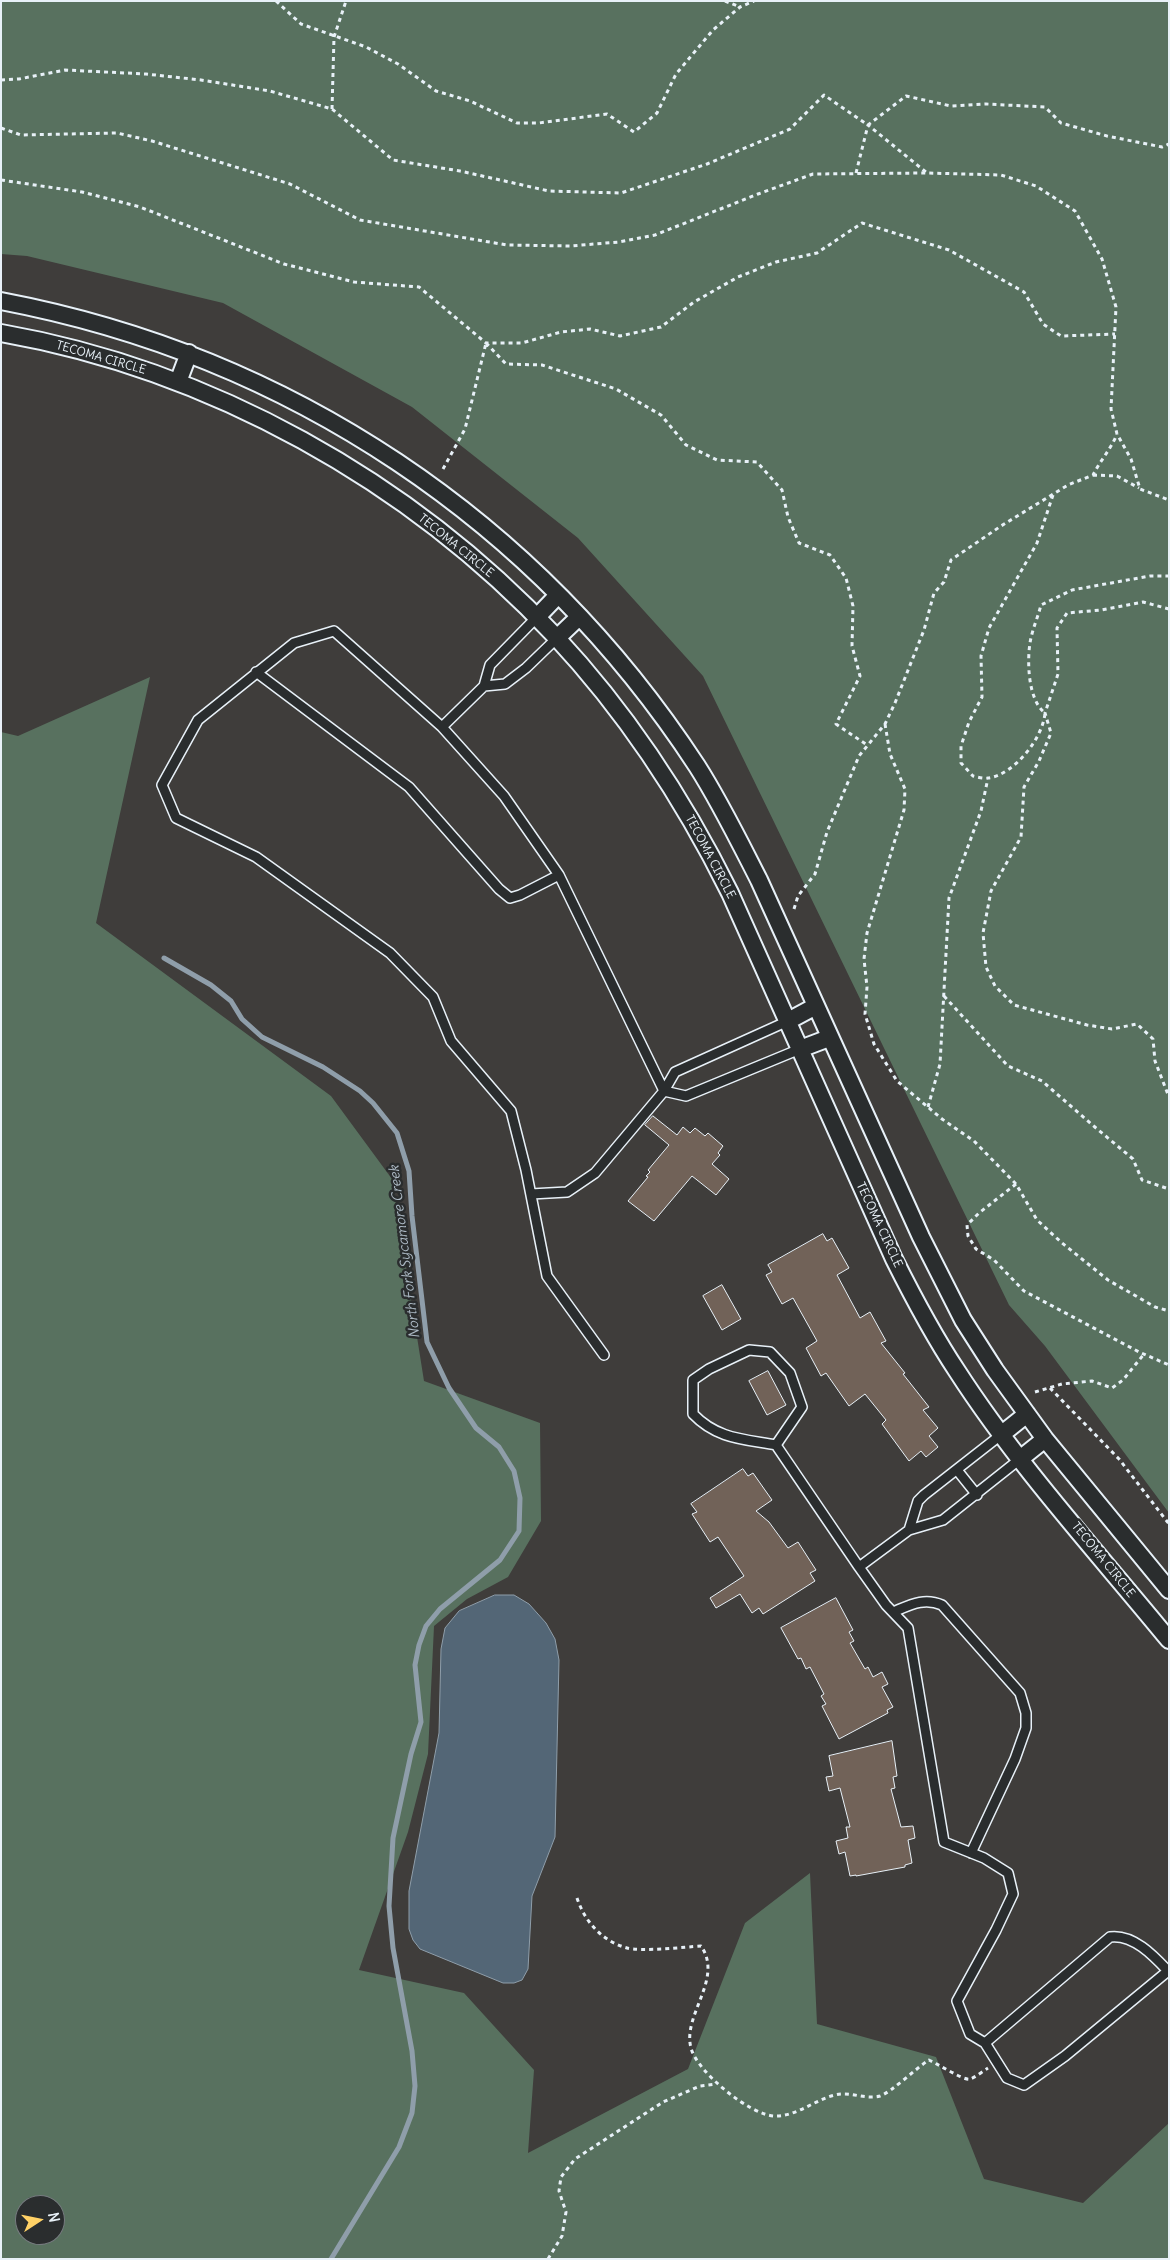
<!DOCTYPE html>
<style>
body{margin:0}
#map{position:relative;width:1170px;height:2260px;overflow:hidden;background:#3f3d3b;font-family:Delius,sans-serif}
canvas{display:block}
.frame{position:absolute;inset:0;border:2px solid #e8f1f8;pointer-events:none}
.north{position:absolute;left:15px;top:2195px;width:50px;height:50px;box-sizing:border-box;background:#2a2d2e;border:1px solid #767b7f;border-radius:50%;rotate:79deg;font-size:14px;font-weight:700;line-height:20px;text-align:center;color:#e8f1f8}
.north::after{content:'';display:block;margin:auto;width:18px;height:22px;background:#ffd166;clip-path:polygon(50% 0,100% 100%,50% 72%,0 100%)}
</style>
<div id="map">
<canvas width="1170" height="2260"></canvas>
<div class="frame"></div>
<div class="north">N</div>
</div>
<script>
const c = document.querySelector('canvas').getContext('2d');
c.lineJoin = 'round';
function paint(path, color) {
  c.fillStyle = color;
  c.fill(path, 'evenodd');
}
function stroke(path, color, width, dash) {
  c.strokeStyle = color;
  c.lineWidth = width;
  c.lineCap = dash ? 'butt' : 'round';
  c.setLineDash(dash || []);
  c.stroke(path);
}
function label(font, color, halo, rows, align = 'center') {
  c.font = font + ' Delius,sans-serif';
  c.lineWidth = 5;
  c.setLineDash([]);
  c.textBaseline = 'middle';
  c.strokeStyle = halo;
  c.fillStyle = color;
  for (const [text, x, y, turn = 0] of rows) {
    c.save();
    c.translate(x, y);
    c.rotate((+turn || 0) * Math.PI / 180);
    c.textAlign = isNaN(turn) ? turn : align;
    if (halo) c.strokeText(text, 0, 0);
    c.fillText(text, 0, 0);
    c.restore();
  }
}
const green = new Path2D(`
 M1 1H1169V1513L1045 1346 1009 1305 703 676 578 538 412 407 223 303 27 256 1 254Z
 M150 677 96 923 331 1096 392 1179 424 1381 540 1423 541 1521 508 1577 467 1599 434 1626 428 1754 408 1832 359 1970 464 1993 534 2070 528 2153 688 2069 745 1923 810 1873 817 2024 936 2057 984 2179 1083 2203 1169 2123V2259H1V732L18 736ZM25 2205H55V2235H25Z`);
const water = new Path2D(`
 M495 1595H514L529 1604 546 1623 555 1639 559 1660 555 1837 532 1896 528 1969 522 1980 514 1983H503L420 1949 413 1940 409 1929V1891L439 1733 441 1649 445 1628 459 1611Z`);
const stream = new Path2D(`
 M164 958 211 985 231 1001 242 1019 262 1037 323 1067 360 1091 373 1103 397 1133 409 1171 412 1216 427 1342 449 1388 476 1428 499 1447 514 1471 520 1498 519 1531 500 1560 440 1609 426 1626 419 1645 415 1665 421 1722 411 1754 393 1838 389 1906 393 1948 412 2051 415 2086 412 2113 399 2147 331 2259`);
const building = new Path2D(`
 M653 1116 677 1135 683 1127 690 1133 695 1128 705 1136 708 1133 723 1146 718 1153 720 1155 712 1164 729 1179 716 1195 692 1176 654 1221 628 1201 648 1177 646 1176 650 1172 648 1170 669 1145 645 1125Z
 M823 1234 827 1241 832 1238 849 1268 837 1275 860 1318 870 1312 886 1341 881 1343 905 1373 903 1374 929 1407 923 1410 938 1428 929 1436 938 1447 926 1457 921 1451 909 1461 882 1424 886 1420 865 1394 849 1406 826 1373 821 1376 806 1348 817 1341 793 1298 782 1304 766 1275 772 1272 768 1265Z
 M722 1285 741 1319 722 1330 703 1296Z
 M768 1371 786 1405 767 1415 749 1381Z
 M743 1469 748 1476 753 1473 772 1500 756 1511 769 1522 788 1548 798 1542 816 1570 810 1573 815 1581 763 1614 759 1608 752 1613 740 1594 716 1608 710 1598 744 1576 718 1537 710 1542 692 1514 697 1512 691 1504Z
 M836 1598 853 1630 849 1632 854 1641 850 1643 865 1669 868 1667 873 1677 882 1672 888 1684 882 1687 893 1707 887 1710 888 1713 839 1739 822 1706 826 1704 821 1696 824 1694 810 1667 806 1669 801 1658 798 1659 781 1628Z
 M892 1741 897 1776 893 1777 895 1788 891 1789 901 1827 913 1826 915 1838 908 1840 912 1863 905 1865V1867L856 1876V1875L850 1876 845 1852 839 1854 836 1841 848 1838 846 1827H850L840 1788 829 1791 826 1777 833 1776 829 1756Z`);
const path = new Path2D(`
 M276 1 301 24 366 47 398 64 436 91 470 101 517 123H539L607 114 634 132 657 113 676 74 713 30 740 7 754 1
 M725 1 740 7
 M1 80 19 79 65 70 146 74 201 80 270 91 332 109 393 160 460 171 549 191 621 193 707 164 790 129 824 95 868 125 906 96 951 106 986 104 1045 107 1061 123 1107 136 1162 147 1169 144
 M332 109 334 37 346 1
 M1 128 21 135 117 133 152 141 290 184 360 220 507 245 570 246 619 242 655 235 758 194 813 174 927 173 1001 175 1036 186 1075 211 1102 259 1116 307 1111 409 1117 434 1131 459 1140 489 1169 500
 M856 173 868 125 927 173
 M1 180 82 192 140 207 284 264 354 282 419 287 486 343H522L561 332 590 329 620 336 661 327 694 302 738 277 776 262 817 253 862 223 949 250 1024 292 1043 324 1061 336 1115 334
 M486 343 506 364 542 365 616 389 661 415 686 445 717 460 757 462 782 490 788 517 799 543 830 555 846 578 853 606 852 646 860 676 836 724 867 745
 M443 469 465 429 486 343
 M1093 475 1117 476 1139 488
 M1053 495 1037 543 989 628 981 656 982 697 969 722 961 746V763L973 776C977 777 984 779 988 778 1014 775 1043 738 1045 713 1028 700 1027 662 1030 643 1032 630 1038 617 1041 605L1072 590 1150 576H1169
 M1169 609 1143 602 1101 610 1067 613 1057 628 1058 674 1045 713 1051 733 1039 761 1024 787 1021 837 991 891 983 933 986 967 995 986 1014 1005 1087 1025 1112 1029 1137 1024 1153 1039 1155 1061 1169 1097
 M885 724 890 754 905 789 904 810 867 933 864 959 867 987 865 1014 874 1044 897 1081 942 1119 974 1141 1016 1184 1037 1220 1062 1243 1108 1280 1155 1307 1169 1311
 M794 909 798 896 815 874 827 832 859 756 885 724 895 703 924 630 934 593 944 582 951 560 1001 526 1068 485 1093 475C1100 461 1111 449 1117 434
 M944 996 1008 1066 1042 1081 1096 1128 1133 1159 1142 1180 1169 1189
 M928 1107 940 1064 949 898 981 811 988 778
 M1016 1184 979 1213 967 1225 968 1236 976 1249 994 1260 1024 1291 1139 1352 1169 1365
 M1050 1388 1119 1459 1169 1524
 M1035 1392 1062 1384 1092 1381 1112 1388 1123 1380 1144 1354
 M577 1898C585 1922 602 1941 627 1948 641 1952 685 1947 701 1946 724 1979 682 2015 691 2048 697 2072 750 2115 774 2116 796 2117 814 2100 835 2095 850 2091 865 2100 880 2096 892 2092 916 2068 929 2060 938 2064 964 2081 970 2079 976 2077 983 2071 988 2068
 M548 2259 562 2236 566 2212 559 2191 561 2177 575 2159 663 2102 700 2086 716 2084`);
const service = new Path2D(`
 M537 617 490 665 484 686 442 727 334 631 294 643 198 720 162 785 176 818 256 857 390 953 433 997 451 1041 511 1111 526 1170 547 1276 604 1355
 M256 672 409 787 499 889 510 898 520 895 559 875 664 1091 595 1173 567 1192 531 1194
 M484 686 505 684 526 668 557 638
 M442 727 504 796 559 875
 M788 1021 675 1072 664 1091 686 1096 800 1049
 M776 1445 802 1407 790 1373 770 1352 749 1350 709 1369 693 1380V1414C717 1439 743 1439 776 1445L859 1567
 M957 1470 977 1495
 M909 1530 918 1501 924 1495 1002 1434
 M893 1612C910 1605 924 1597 942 1605L1020 1693 1026 1713V1728L1015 1759 971 1853
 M985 2043 1007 2078 1024 2085 1065 2056 1168 1971C1153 1955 1133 1934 1110 1937L985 2043 970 2034 957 2001 996 1930 1013 1894 1008 1873 984 1858 944 1842 908 1628 886 1605 859 1567 909 1530 943 1520 1020 1459`);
const minor = new Path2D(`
 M1 301C290 356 536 520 697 766 720 802 739 841 759 880L921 1237 963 1320 995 1370 1045 1439 1169 1590
 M1 333C211 370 410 481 555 636 626 712 684 800 730 893L894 1259C913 1297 933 1335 957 1371 1019 1467 1097 1552 1169 1640
 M178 382 189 353
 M537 617 558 595
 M557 638 579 617
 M788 1021 816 1006
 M800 1049 829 1038
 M1002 1434 1027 1414
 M1020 1459 1045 1439`);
const streetNames = [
 ["TECOMA CIRCLE",101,358,16],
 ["TECOMA CIRCLE",456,546,39],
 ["TECOMA CIRCLE",710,857,62],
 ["TECOMA CIRCLE",879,1225,65],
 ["TECOMA CIRCLE",1103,1560,51]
];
const waterNames = [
 ["North Fork Sycamore Creek",405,1252,-97]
];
paint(green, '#58715f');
paint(water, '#536676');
stroke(water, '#8f9eaa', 1);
stroke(stream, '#8f9eaa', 5);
paint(building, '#716258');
stroke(building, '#e8f1f8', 1);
stroke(service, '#e8f1f8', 12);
stroke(minor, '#e8f1f8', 20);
stroke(path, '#e8f1f8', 3, [4, 4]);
stroke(service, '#2a2d2e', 9);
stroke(minor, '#2a2d2e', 16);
label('12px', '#e8f1f8', '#2a2d2e', streetNames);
label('italic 14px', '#acb9c4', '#2a2d2e', waterNames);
</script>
